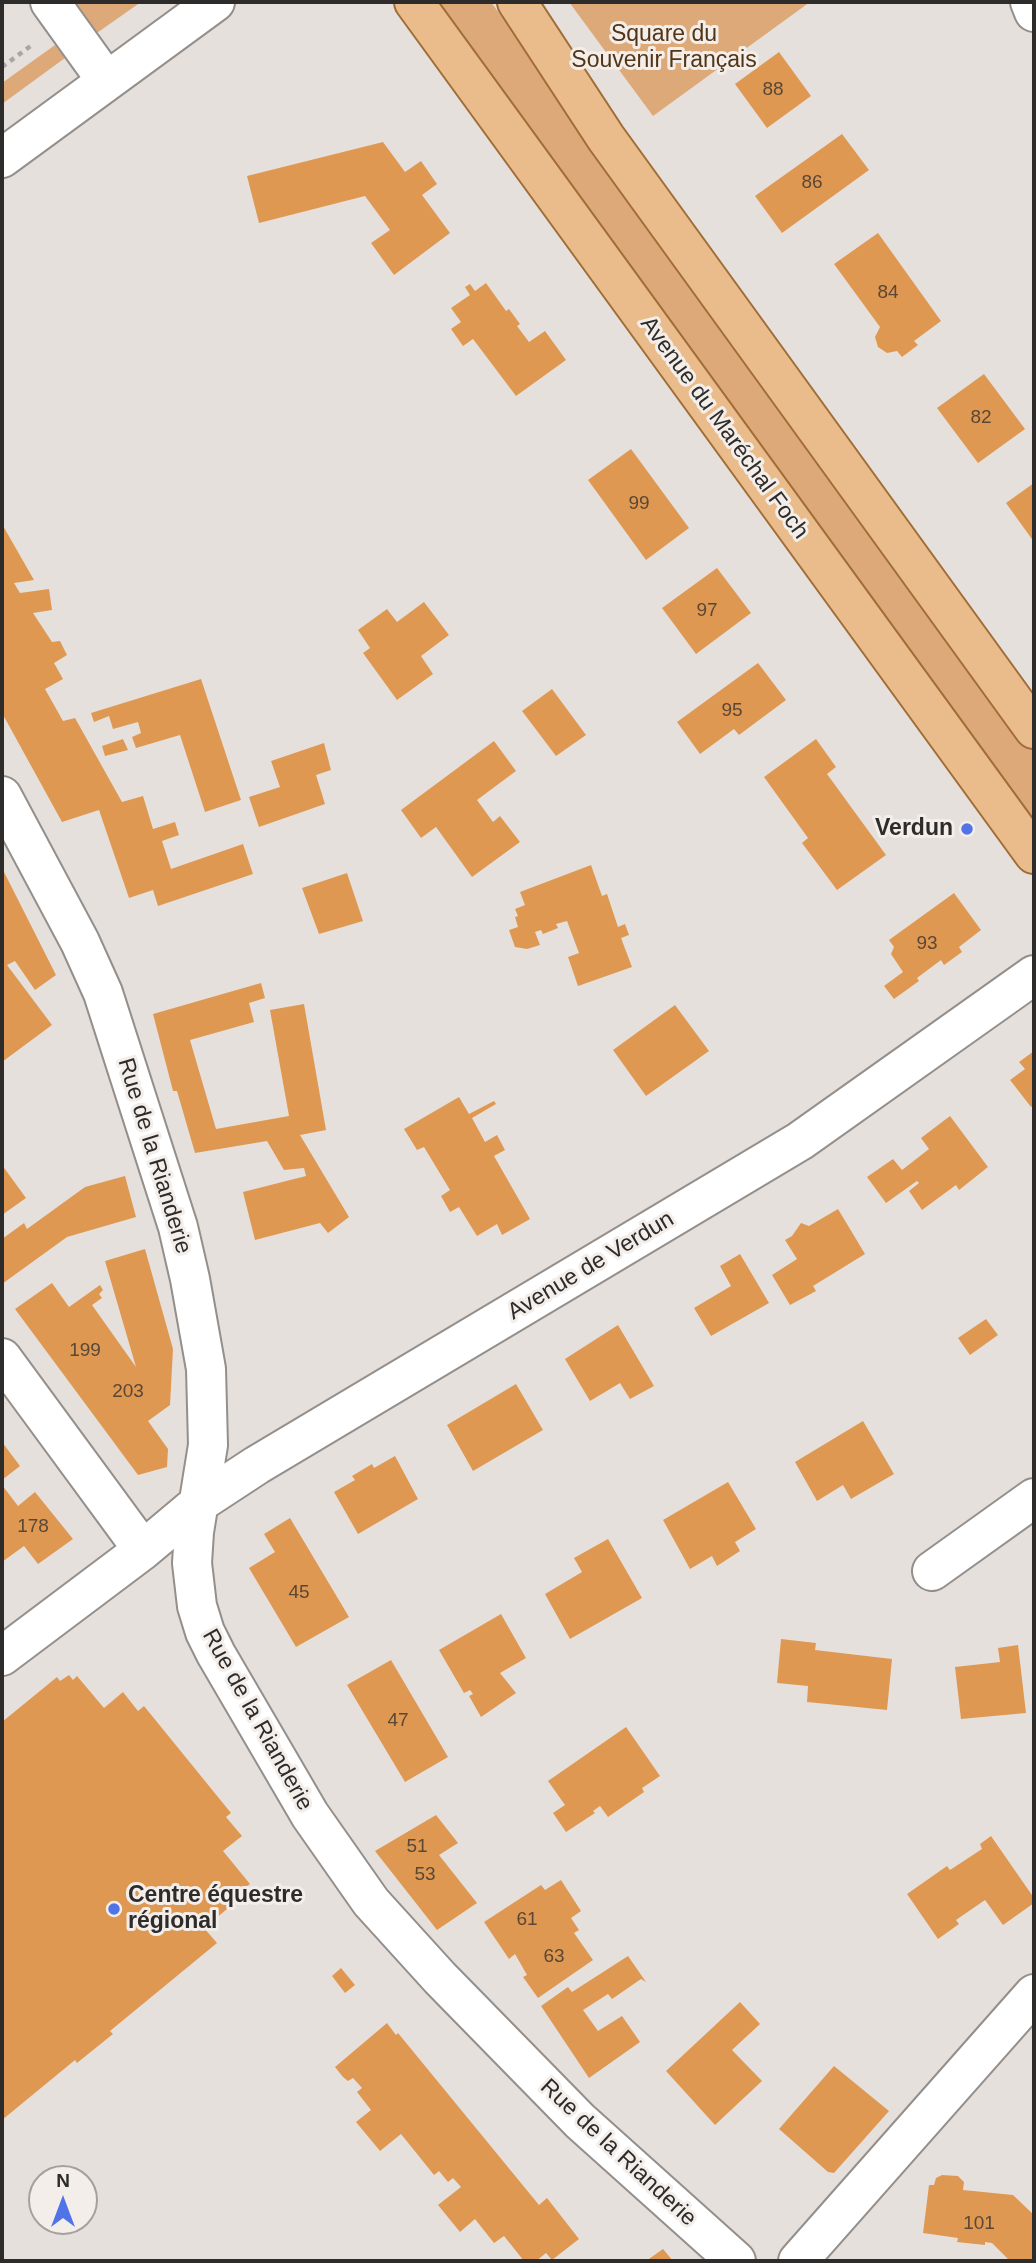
<!DOCTYPE html>
<meta charset="utf-8">
<style>
body{margin:0}
#map{position:relative;width:1036px;height:2263px;overflow:hidden;background:#e6e0dc;font-family:Helvetica,sans-serif}
canvas{display:block}
.frame{position:absolute;inset:0;border:4px solid #2e2c2b;pointer-events:none}
.north{position:absolute;left:28px;top:2165px;width:70px;height:70px;box-sizing:border-box;background:#f3eee9;border:2px solid #a4a09d;border-radius:50%;rotate:0deg;font-size:19px;font-weight:700;line-height:28px;text-align:center;color:#2e2c2b}
.north::after{content:'';display:block;margin:auto;width:24px;height:32px;background:#5074e8;clip-path:polygon(50% 0,100% 100%,50% 72%,0 100%)}
</style>
<div id="map">
<canvas width="1036" height="2263"></canvas>
<div class="frame"></div>
<div class="north">N</div>
</div>
<script>
const c = document.querySelector('canvas').getContext('2d');
c.lineJoin = 'round';
function paint(path, color) {
  c.fillStyle = color;
  c.fill(path, 'evenodd');
}
function stroke(path, color, width, dash) {
  c.strokeStyle = color;
  c.lineWidth = width;
  c.lineCap = dash ? 'butt' : 'round';
  c.setLineDash(dash || []);
  c.stroke(path);
}
function label(font, color, halo, rows, align = 'center') {
  c.font = font + ' Helvetica,sans-serif';
  c.lineWidth = 6;
  c.setLineDash([]);
  c.textBaseline = 'middle';
  c.strokeStyle = halo;
  c.fillStyle = color;
  for (const [text, x, y, turn = 0] of rows) {
    c.save();
    c.translate(x, y);
    c.rotate((+turn || 0) * Math.PI / 180);
    c.textAlign = isNaN(turn) ? turn : align;
    if (halo) c.strokeText(text, 0, 0);
    c.fillText(text, 0, 0);
    c.restore();
  }
}
const green = new Path2D(`
 M70 2H141L94 35Z
 M432 2H491L1034 750V838Z
 M569 2H810L653 116Z
 M55 45 65 58 2 104V83Z`);
const building = new Path2D(`
 M779 52 811 96 767 128 735 84Z
 M842 134 869 170 782 233 755 196Z
 M383 142 405 172 421 161 437 184 422 195 450 233 394 275 371 243 390 230 365 196 259 223 247 176Z
 M878 233 941 321 914 341 918 345 902 357 897 351 887 353 878 347 875 337 880 327 834 264Z
 M486 283 506 311 509 309 520 324 517 326 529 342 545 331 566 360 516 396 473 339 463 346 451 329 461 322 451 308 470 295 465 287 470 284 475 291Z
 M984 374 1025 429 978 463 937 408Z
 M631 449 689 528 646 560 588 480Z
 M1034 483V542L1006 503Z
 M2 524 34 580 14 583 20 593 49 589 52 610 33 613 52 642 60 641 67 655 54 663 63 679 45 689 63 721 75 718 122 802 143 796 153 829 175 822 179 835 162 841 171 869 243 844 253 874 158 906 153 890 129 898 99 810 62 822 2 713Z
 M717 568 751 613 696 654 662 608Z
 M424 602 449 635 421 656 433 674 397 700 363 653 370 648 358 630 387 609 397 622Z
 M758 663 786 700 739 735 734 729 700 754 677 722Z
 M201 679 241 800 205 812 180 735 136 748 132 737 141 733 138 722 113 729 109 716 94 722 91 713Z
 M552 689 586 735 556 756 522 711Z
 M123 739 128 750 105 756 102 746Z
 M816 739 836 767 827 774 886 855 837 890 802 843 808 838 764 777Z
 M494 741 516 771 477 800 493 822 500 816 520 842 472 877 436 827 421 838 401 810Z
 M324 743 331 770 316 775 325 804 259 827 249 797 280 787 271 761Z
 M591 865 602 896 607 894 618 927 625 924 629 935 621 938 632 967 578 986 568 957 579 953 567 921 556 924 558 928 543 934 541 930 535 932 540 945 527 949 515 947 509 930 518 927 515 917 518 916 515 909 525 905 520 892Z
 M2 868 56 975 35 990 15 961 7 965 52 1025 2 1062Z
 M347 873 363 921 319 934 302 888Z
 M954 893 981 930 959 947 962 952 944 965 941 960 917 978 919 981 894 999 884 986 903 972 891 954 894 947 889 940Z
 M261 983 265 998 249 1003 254 1022 190 1040 216 1129 289 1116 270 1010 304 1004 326 1130 300 1135 349 1217 328 1233 320 1223 255 1240 243 1192 306 1176 304 1168 284 1170 267 1141 195 1153 177 1091H173L153 1014Z
 M675 1005 709 1051 646 1096 613 1050Z
 M1034 1051V1105L1031 1107 1010 1080 1025 1069 1019 1062Z
 M459 1097 469 1114 494 1101 496 1104 472 1118 485 1142 497 1135 505 1150 494 1156 530 1219 502 1235 497 1224 477 1236 459 1207 450 1212 441 1196 450 1190 424 1147 417 1150 404 1129Z
 M950 1116 988 1167 959 1190 956 1185 922 1210 909 1191 919 1183 917 1181 886 1203 867 1177 893 1159 902 1170 929 1149 921 1138Z
 M2 1165 26 1198 2 1215Z
 M125 1176 136 1217 67 1237 2 1284V1239L24 1223 27 1229 85 1187Z
 M838 1209 865 1254 813 1286 816 1291 790 1305 772 1275 797 1259 785 1240 792 1236 801 1223 809 1226Z
 M145 1249 173 1349 170 1405 148 1421 168 1449 167 1467 138 1475 15 1309 52 1283 69 1307 100 1285 103 1290 99 1294 102 1298 92 1305 136 1367 105 1261Z
 M740 1254 769 1303 711 1336 694 1308 731 1286 720 1266Z
 M986 1319 998 1335 970 1355 958 1338Z
 M618 1325 654 1386 630 1399 620 1383 590 1401 565 1359Z
 M516 1384 543 1430 473 1471 447 1425Z
 M863 1421 894 1474 851 1499 843 1485 817 1501 795 1462Z
 M2 1442 20 1466 2 1480Z
 M395 1456 418 1499 358 1534 334 1492 355 1480 352 1476 372 1464 374 1468Z
 M728 1482 756 1529 735 1542 740 1551 717 1566 712 1556 690 1569 663 1520Z
 M2 1485 18 1506 35 1492 73 1539 38 1564 24 1546 2 1562Z
 M290 1518 349 1617 296 1647 249 1568 275 1552 264 1534Z
 M608 1539 642 1598 570 1639 545 1594 582 1572 574 1558Z
 M501 1614 526 1658 500 1673 516 1693 481 1717 469 1696 473 1694 470 1690 464 1693 439 1650Z
 M781 1639 816 1643 815 1650 892 1659 887 1710 807 1702 808 1686 777 1683Z
 M1018 1645 1026 1713 961 1719 955 1667 1000 1662 998 1648Z
 M391 1660 448 1757 405 1782 347 1685Z
 M69 1675 73 1680 77 1676 104 1708 123 1692 138 1711 144 1706 231 1813 226 1817 242 1836 223 1851 250 1884 246 1887 249 1891 204 1928 217 1943 110 2031 113 2034 77 2063 75 2060 2 2120V1722L57 1677 60 1681Z
 M626 1727 660 1776 642 1788 644 1792 608 1817 600 1806 593 1811 595 1813 566 1832 553 1813 565 1805 548 1781Z
 M436 1815 458 1843 439 1855 477 1903 437 1930 375 1851Z
 M991 1836 1034 1898V1903L1003 1925 985 1900 956 1920 959 1924 938 1939 907 1894 947 1866 950 1870 982 1849 980 1844Z
 M561 1880 581 1911 571 1918 579 1930 574 1933 593 1960 538 1998 523 1977 527 1975 515 1954 509 1959 484 1922 541 1885 545 1890Z
 M628 1956 646 1982 641 1979 612 1999 608 1994 583 2010 598 2031 622 2016 640 2042 589 2078 541 2006 568 1987 572 1992Z
 M341 1968 355 1985 345 1993 332 1976Z
 M740 2002 760 2024 732 2050 762 2081 715 2125 666 2071Z
 M387 2023 396 2035 398 2033 539 2205 547 2198 579 2239 552 2260 546 2253 536 2261H524L504 2236 494 2243 475 2219 460 2232 438 2205 461 2187 453 2178 448 2182 439 2171 434 2175 401 2134 380 2151 356 2122 371 2110 357 2092 362 2088 353 2078 348 2081 343 2077 335 2067Z
 M834 2066 889 2111 834 2173 828 2172 779 2129Z
 M942 2175 958 2176 964 2182 963 2190 1013 2195 1034 2215V2261H1010L992 2243 985 2242V2245L957 2242 958 2238 923 2233 929 2185H934L936 2178Z
 M663 2249 673 2261H646Z`);
const path = new Path2D(`
 M2 67 32 45`);
const minor = new Path2D(`
 M50 2 106 80
 M1030 2 1034 12
 M2 158 215 2
 M2 796 80 942 103 993 178 1227 190 1279 206 1369 208 1445 194 1532 192 1563 197 1606 205 1632 216 1654 310 1815 371 1902 440 1978 580 2121 736 2261
 M2 1358 143 1550
 M932 1571 1034 1498
 M2 1656 143 1550 199 1503 257 1465 800 1141 1034 975
 M798 2261 1034 1994`);
const major = new Path2D(`
 M414 2 1034 854
 M517 2 606 138 1034 729`);
const markers = [
 [967,829,7,"#5074e8"],
 [114,1909,7,"#5074e8"]
];
const numberNames = [
 ["88",773,90],
 ["86",812,183],
 ["84",888,293],
 ["82",981,418],
 ["99",639,504],
 ["97",707,611],
 ["95",732,711],
 ["93",927,944],
 ["199",85,1351],
 ["203",128,1392],
 ["178",33,1527],
 ["45",299,1593],
 ["47",398,1721],
 ["51",417,1847],
 ["53",425,1875],
 ["61",527,1920],
 ["63",554,1957],
 ["101",979,2224]
];
const parkNames = [
 ["Square du",664,35],
 ["Souvenir Français",664,61]
];
const streetNames = [
 ["Avenue du Maréchal Foch",724,428,54],
 ["Rue de la Rianderie",154,1156,73],
 ["Avenue de Verdun",591,1266,-31],
 ["Rue de la Rianderie",257,1720,61],
 ["Rue de la Rianderie",618,2153,43]
];
const poiNames = [
 ["Verdun",953,829],
 ["Centre équestre",128,1896,"left"],
 ["régional",128,1922,"left"]
];
paint(green, '#dda979');
paint(building, '#df9852');
stroke(minor, '#948f8b', 42);
stroke(major, '#a06d37', 42);
stroke(path, '#aaa6a3', 4.5, [5, 5]);
stroke(minor, '#fff', 38);
stroke(major, '#ebbc8b', 38);
for (const [x, y, r, color] of markers) {
  const dot = new Path2D();
  dot.arc(x, y, r, 0, 2 * Math.PI);
  c.fillStyle = color;
  c.fill(dot);
  stroke(dot, '#f3eee9', 2.5);
}
label('19px', '#5a4735', null, numberNames);
label('23px', '#523417', '#f3eee9', parkNames);
label('23px', '#2e2c2b', '#f3eee9', streetNames);
label('bold 23px', '#2e2c2b', '#f3eee9', poiNames, 'right');
</script>
